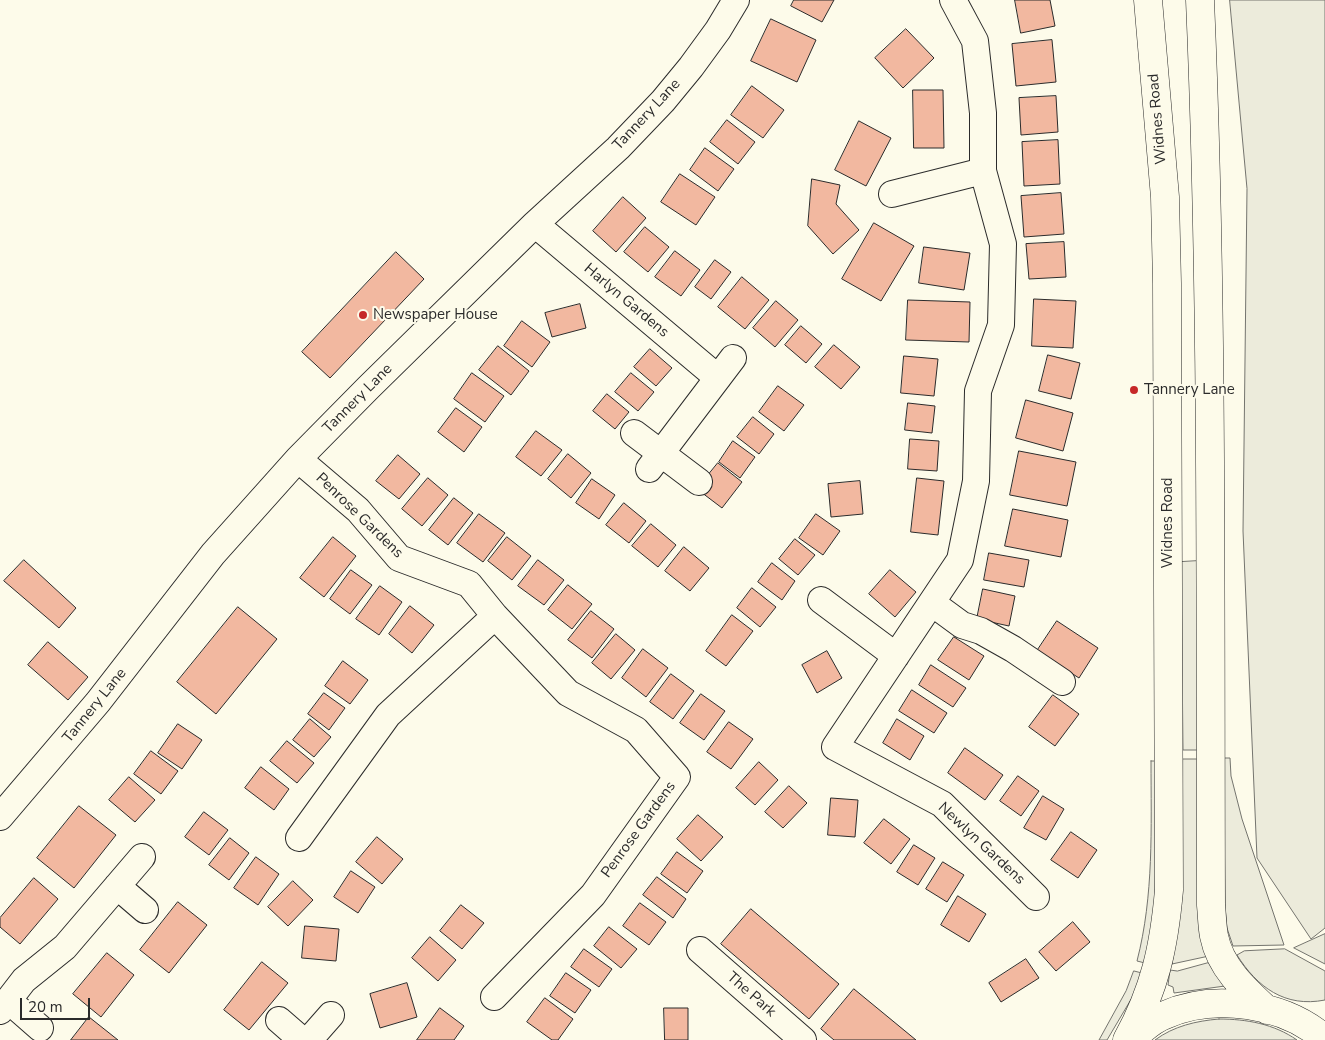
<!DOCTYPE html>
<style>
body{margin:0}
#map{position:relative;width:1325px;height:1040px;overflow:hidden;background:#fdfbea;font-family:"Nunito Sans",sans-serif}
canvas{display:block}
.scale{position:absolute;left:20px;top:998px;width:70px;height:22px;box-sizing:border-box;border:2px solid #2b2b2b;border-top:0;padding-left:6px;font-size:15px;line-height:18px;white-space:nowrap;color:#2b2b2b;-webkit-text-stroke:4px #fdfbea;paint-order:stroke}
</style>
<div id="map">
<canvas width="1325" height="1040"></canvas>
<div class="scale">20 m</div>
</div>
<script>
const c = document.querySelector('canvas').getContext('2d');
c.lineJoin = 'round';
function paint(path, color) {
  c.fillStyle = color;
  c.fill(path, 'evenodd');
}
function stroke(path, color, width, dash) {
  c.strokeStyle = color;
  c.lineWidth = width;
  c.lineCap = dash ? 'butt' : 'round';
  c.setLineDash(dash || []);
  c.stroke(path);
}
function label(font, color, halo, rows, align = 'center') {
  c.font = font + ' "Nunito Sans",sans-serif';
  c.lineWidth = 4;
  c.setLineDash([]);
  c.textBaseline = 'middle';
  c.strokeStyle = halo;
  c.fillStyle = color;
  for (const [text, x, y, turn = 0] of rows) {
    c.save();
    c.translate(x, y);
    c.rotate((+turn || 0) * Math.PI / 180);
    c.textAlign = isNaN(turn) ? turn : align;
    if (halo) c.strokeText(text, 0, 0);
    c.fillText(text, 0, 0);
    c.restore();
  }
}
const green = new Path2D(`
 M1230 0H1325V928L1311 939 1257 858 1243 531 1247 189Z
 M1198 561 1199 750H1183L1181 562Z
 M1224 758H1230L1231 776 1242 819 1284 945 1233 946 1227 928 1225 907Z
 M1183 759H1198L1209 956 1172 964 1182 897Z
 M1151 761H1157L1155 910 1145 963 1137 961C1154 895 1151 828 1151 761Z
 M1325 934V964L1294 948Z
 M1285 949 1325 971V1000C1285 1008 1257 987 1237 955L1244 951Z
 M1212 962 1225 986 1174 993 1173 987 1168 985 1170 970 1177 971Z
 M1134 971 1142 973 1133 996 1107 1040H1099L1126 991Z
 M1219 1019C1247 1019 1274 1024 1297 1040H1155C1174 1026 1196 1021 1219 1019Z`);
const building = new Path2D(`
 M794 0H834L822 22 791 6Z
 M1015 0H1050L1055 26 1021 33Z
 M771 19 816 40 797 82 751 61Z
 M906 29 934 58 903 88 875 58Z
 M1052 40 1056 82 1016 86 1012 44Z
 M752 86 784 110 763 138 731 115Z
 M913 90H943L944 148H914Z
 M1056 96 1058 132 1021 135 1019 98Z
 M727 120 755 142 738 164 710 142Z
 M859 121 891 138 866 186 835 170Z
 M1058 140 1060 184 1024 186 1022 142Z
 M705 148 734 169 718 191 690 170Z
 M680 174 715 197 696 225 661 202Z
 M812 179 840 185 836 204 859 230 833 254 808 226Z
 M1061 193 1064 234 1024 237 1021 196Z
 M623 197 646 218 616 252 593 231Z
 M874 223 914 246 881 301 842 279Z
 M645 227 669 247 648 272 624 252Z
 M1064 242 1066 277 1029 279 1026 244Z
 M924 247 970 253 964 290 919 283Z
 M675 251 700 270 681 296 655 277Z
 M396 252 424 279 330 378 302 352Z
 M715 260 731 272 711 299 695 287Z
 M742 277 769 300 745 329 718 307Z
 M1034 299 1076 301 1073 348 1032 346Z
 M908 300 970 302 969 342 906 340Z
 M776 301 798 320 775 347 753 328Z
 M580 304 586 328 552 337 545 313Z
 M522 321 550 342 532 367 504 346Z
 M801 326 822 344 806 363 785 345Z
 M834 345 860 367 841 389 815 367Z
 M498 346 529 371 511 395 479 370Z
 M650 349 672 368 656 386 634 367Z
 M1048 355 1080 363 1071 399 1039 391Z
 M904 356 938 359 934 396 901 393Z
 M472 373 504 396 485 422 454 399Z
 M631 373 654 392 638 411 615 392Z
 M778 386 804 405 784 431 759 412Z
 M607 394 629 412 615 429 593 411Z
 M1026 400 1073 413 1063 451 1016 438Z
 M908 403 935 406 932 433 905 430Z
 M456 408 482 427 464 452 438 432Z
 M753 417 774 434 759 454 737 437Z
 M536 431 562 450 541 476 516 457Z
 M910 439 939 441 937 471 908 469Z
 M733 441 755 457 740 478 719 462Z
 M1019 451 1076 462 1067 506 1010 495Z
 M568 454 591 473 571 498 548 479Z
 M398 455 420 474 399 499 376 481Z
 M718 463 742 482 722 508 697 489Z
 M428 478 448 495 422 526 402 509Z
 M917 478 944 481 938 535 911 532Z
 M592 479 615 495 599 519 576 503Z
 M860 481 863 514 831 517 828 484Z
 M454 498 473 513 448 545 429 530Z
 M624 503 646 521 629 543 606 525Z
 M1013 509 1068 520 1061 557 1005 546Z
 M479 514 505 533 483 562 457 543Z
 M816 514 840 531 823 555 799 538Z
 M651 524 676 545 658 567 632 546Z
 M333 537 356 556 324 597 300 578Z
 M507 537 531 556 512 580 488 561Z
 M795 539 815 555 798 575 779 559Z
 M684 547 709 568 690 591 665 571Z
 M989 553 1029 560 1024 587 984 580Z
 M24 560 76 608 59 628 4 581Z
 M538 560 564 580 544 605 518 586Z
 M772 563 795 581 782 600 758 582Z
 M351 570 372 585 350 614 330 599Z
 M890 570 916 592 895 617 869 594Z
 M568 585 592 604 572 629 548 610Z
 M380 586 402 602 379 635 356 619Z
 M752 588 776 607 760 627 737 608Z
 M983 589 1015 596 1009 626 977 619Z
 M410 606 434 625 412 653 389 634Z
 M238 607 277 639 216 714 177 682Z
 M591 611 614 629 592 658 568 640Z
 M732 615 753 631 726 666 706 651Z
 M1057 621 1098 648 1079 678 1037 651Z
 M616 634 635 650 611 679 592 663Z
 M954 637 984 656 969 680 938 660Z
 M48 642 88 677 68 700 28 665Z
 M643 649 668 668 646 697 622 678Z
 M827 651 842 678 817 693 802 665Z
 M343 661 368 680 350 704 325 686Z
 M931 665 966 688 953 707 919 685Z
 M671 674 694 691 673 719 650 702Z
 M912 690 947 713 934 733 899 711Z
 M324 693 345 708 329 730 308 714Z
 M701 694 725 711 704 740 680 723Z
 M1053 695 1079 714 1055 746 1029 727Z
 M310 719 331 737 314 757 293 740Z
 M897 719 924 736 910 760 883 743Z
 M729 722 753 739 731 769 707 752Z
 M178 724 202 740 182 769 158 753Z
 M287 741 314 763 297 783 270 761Z
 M965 748 1003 775 985 800 948 773Z
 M151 751 178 771 161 794 134 774Z
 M759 762 778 780 755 805 736 788Z
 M261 767 289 789 274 810 245 788Z
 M1018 776 1039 791 1021 816 1000 801Z
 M129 777 155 800 135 822 109 800Z
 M789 786 807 803 783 828 765 812Z
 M1043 796 1064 809 1046 840 1024 828Z
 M831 798 858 800 855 837 828 835Z
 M79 806 116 835 74 888 37 858Z
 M204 812 228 830 209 855 185 837Z
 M698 815 723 837 701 861 677 839Z
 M884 819 910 839 891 864 864 843Z
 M1071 832 1097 850 1078 878 1051 860Z
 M377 837 403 859 382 884 356 862Z
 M230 838 249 853 229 880 209 865Z
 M914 845 935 858 918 885 897 872Z
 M677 852 703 871 687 893 661 874Z
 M256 857 279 874 258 905 234 888Z
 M943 862 964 875 947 902 926 889Z
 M351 871 375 887 358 913 334 897Z
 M657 877 686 899 673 918 643 895Z
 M34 878 58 899 20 944 0 927V918Z
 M293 881 313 900 288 926 268 907Z
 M958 896 986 914 969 942 941 925Z
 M178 902 207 925 169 973 140 950Z
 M640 903 666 922 649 945 623 926Z
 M461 905 484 923 462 949 440 931Z
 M751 909 839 984 809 1019 721 944Z
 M1073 922 1090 942 1056 971 1039 952Z
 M305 926 339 929 336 961 302 958Z
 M609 927 637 949 621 968 594 946Z
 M430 937 456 960 438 981 412 958Z
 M584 949 612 969 599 987 571 967Z
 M107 953 134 975 101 1017 73 994Z
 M1026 959 1039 978 1001 1002 989 983Z
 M262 962 288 983 249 1030 224 1010Z
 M566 973 591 990 575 1013 550 996Z
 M407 983 417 1017 380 1028 370 994Z
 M854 989 916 1040H834L821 1029Z
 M545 998 573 1019 558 1040H552L527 1022Z
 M440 1008 464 1026 454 1040H417Z
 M664 1008H688V1040H665Z
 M89 1017 118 1040H71Z`);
const minor = new Path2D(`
 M953 0 975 41 983 113V171L1003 244 1001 325 978 391 976 481 960 560 835 747 942 804 1036 897
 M892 194 983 171
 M535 224 718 378
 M634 433 699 482
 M298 459 358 510 399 558 469 584 495 616 568 693 636 730 677 777 593 895 494 997
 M649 469 733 358
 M821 600 896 656
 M932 603 962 625 981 631 1013 649 1062 682
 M0 817 98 702 213 554 298 459 368 388 535 224 618 148 663 101 691 67 718 30 736 0
 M299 838 388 715 495 616
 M117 886 145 910
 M700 950 803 1040
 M8 1000 40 1028
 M0 1011 24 980 65 947 142 857
 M279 1020 302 1040
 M309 1040 331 1015`);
const major = new Path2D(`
 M1200 0C1213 301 1210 603 1211 905 1212 915 1212 926 1214 936 1220 967 1244 989 1267 1010
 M1127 1040C1155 989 1164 947 1169 890L1167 283 1165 197 1148 0
 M1131 1040C1141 1030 1152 1020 1165 1015 1214 993 1284 1003 1325 1039`);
const markers = [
 [363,315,5,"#c62828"],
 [1134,390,5,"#c62828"]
];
const streetNames = [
 ["Tannery Lane",647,115,-47],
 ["Widnes Road",1158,119,-95],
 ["Harlyn Gardens",626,301,40],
 ["Tannery Lane",358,399,-45],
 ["Penrose Gardens",359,516,44],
 ["Widnes Road",1168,523,-90],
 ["Tannery Lane",95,706,-51],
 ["Penrose Gardens",639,830,-54],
 ["Newlyn Gardens",981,844,43],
 ["The Park",751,995,41]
];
const poiNames = [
 ["Newspaper House",373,315],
 ["Tannery Lane",1144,390]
];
paint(green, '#ecebdb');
stroke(green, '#74746e', 1);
paint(building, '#f2b8a0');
stroke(building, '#2b2b2b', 1);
stroke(minor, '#2b2b2b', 28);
stroke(major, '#2b2b2b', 29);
stroke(minor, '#fdfbea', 26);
stroke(major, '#fdfbea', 28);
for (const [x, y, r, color] of markers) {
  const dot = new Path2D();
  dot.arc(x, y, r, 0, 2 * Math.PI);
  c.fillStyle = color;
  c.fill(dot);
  stroke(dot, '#fdfbea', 2);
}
label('15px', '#2b2b2b', '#fdfbea', streetNames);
label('15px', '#2b2b2b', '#fdfbea', poiNames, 'left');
</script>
